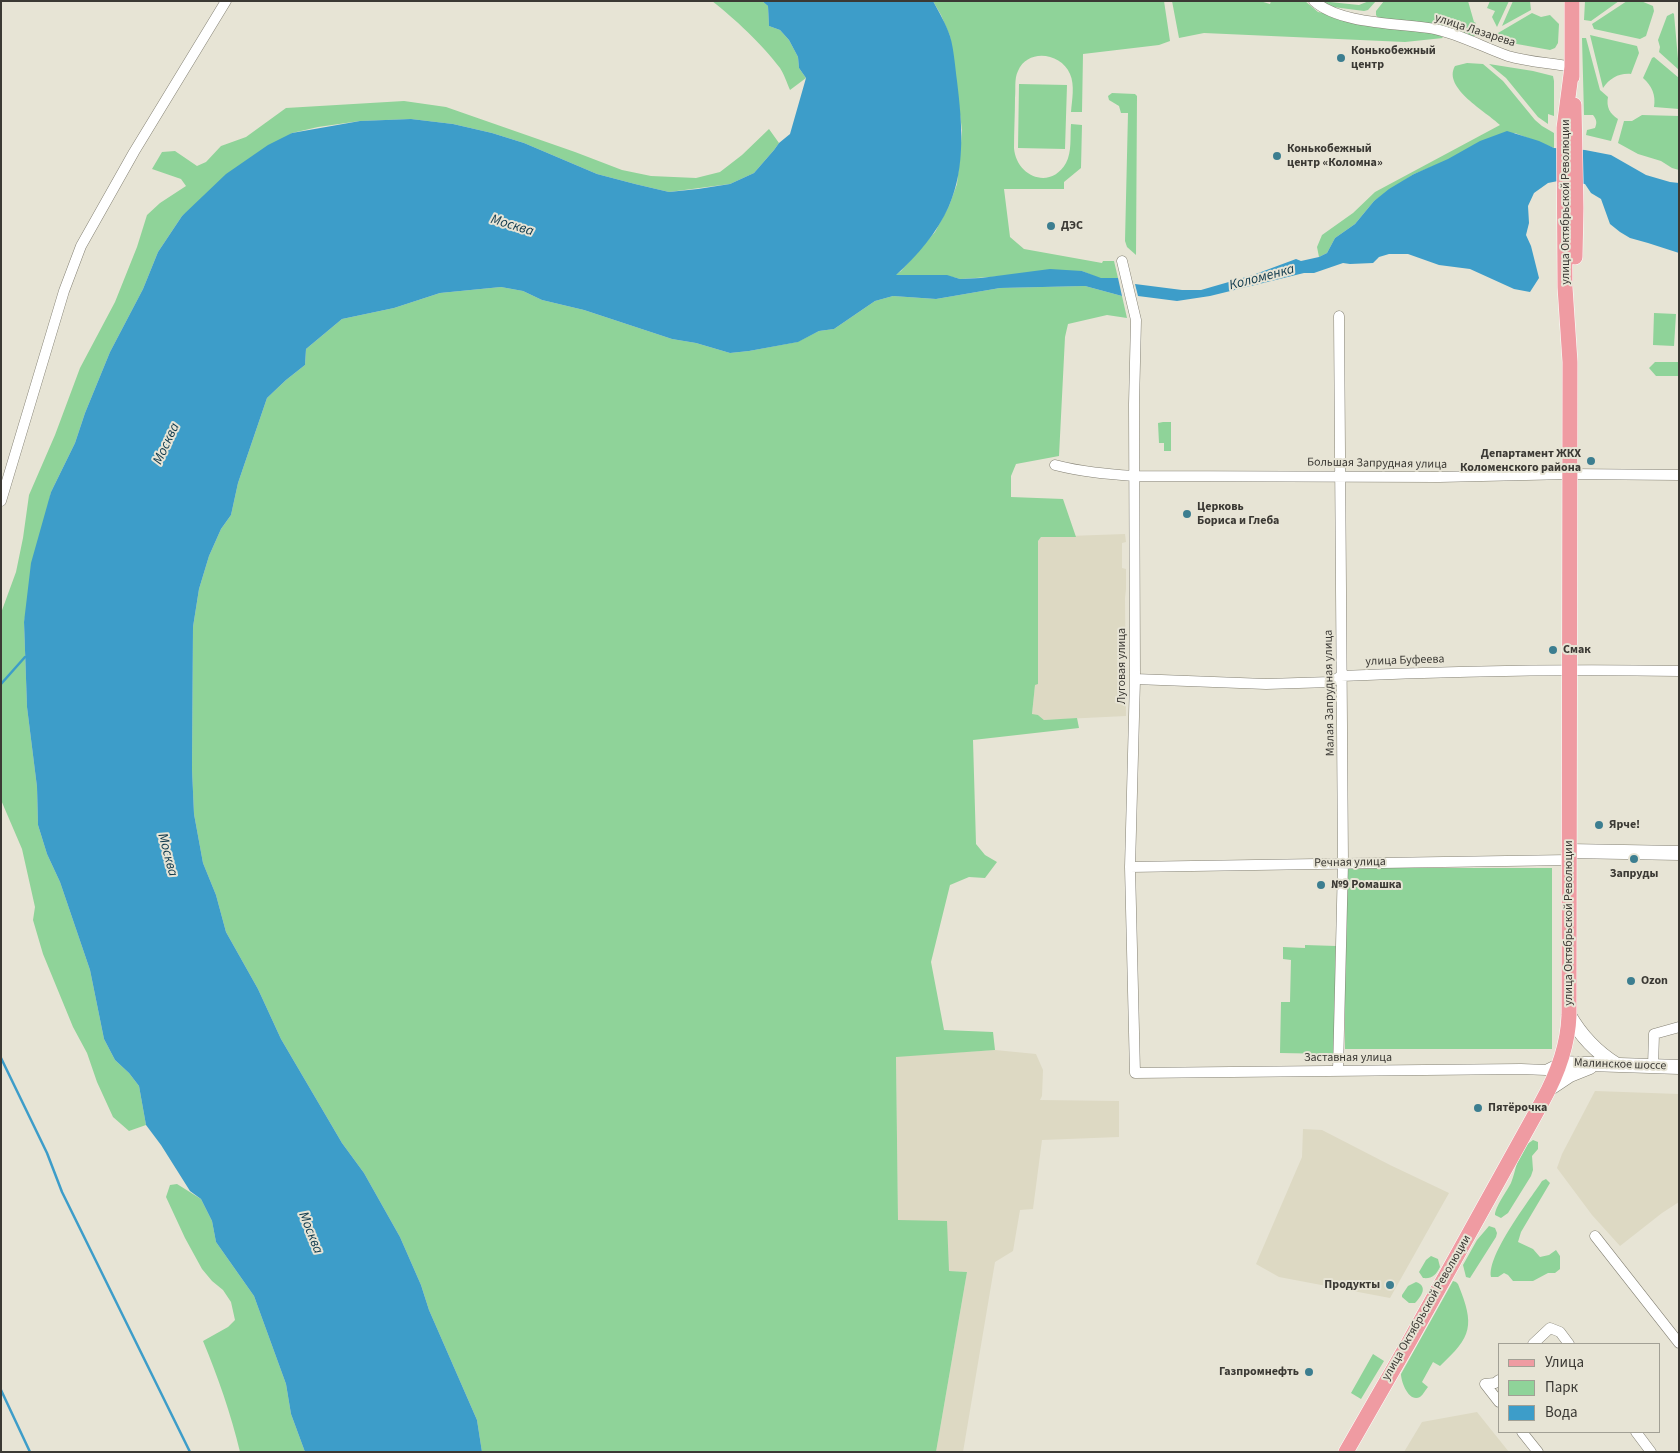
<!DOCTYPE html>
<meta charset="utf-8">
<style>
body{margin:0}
#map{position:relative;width:1680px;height:1453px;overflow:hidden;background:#e7e4d5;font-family:"Source Sans 3",sans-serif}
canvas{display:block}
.frame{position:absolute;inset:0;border:2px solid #3b3934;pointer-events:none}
.legend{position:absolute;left:1498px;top:1343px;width:162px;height:90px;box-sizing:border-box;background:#e7e4d5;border:1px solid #a2a095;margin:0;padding:6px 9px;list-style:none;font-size:15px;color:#3b3934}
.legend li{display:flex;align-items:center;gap:10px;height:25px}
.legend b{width:25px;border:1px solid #a2a095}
</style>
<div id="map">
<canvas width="1680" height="1453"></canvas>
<div class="frame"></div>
<ul class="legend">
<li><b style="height:6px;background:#ef9ba2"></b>Улица</li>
<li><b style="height:14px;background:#8fd399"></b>Парк</li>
<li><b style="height:14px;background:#3d9dc9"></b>Вода</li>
</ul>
</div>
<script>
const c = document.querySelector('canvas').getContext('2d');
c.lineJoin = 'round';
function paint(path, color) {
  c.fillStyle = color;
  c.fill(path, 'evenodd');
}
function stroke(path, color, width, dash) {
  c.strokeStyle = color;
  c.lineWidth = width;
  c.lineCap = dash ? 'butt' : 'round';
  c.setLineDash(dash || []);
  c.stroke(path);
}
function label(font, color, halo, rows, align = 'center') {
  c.font = font + ' "Source Sans 3",sans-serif';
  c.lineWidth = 4;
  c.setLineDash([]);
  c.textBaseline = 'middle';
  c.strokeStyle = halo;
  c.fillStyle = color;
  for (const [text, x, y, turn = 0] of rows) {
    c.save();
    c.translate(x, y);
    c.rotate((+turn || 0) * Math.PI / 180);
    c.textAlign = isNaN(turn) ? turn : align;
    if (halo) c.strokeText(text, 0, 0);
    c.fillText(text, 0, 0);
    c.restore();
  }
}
const built = new Path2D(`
 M1125 534 1126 542 1122 543V568L1126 569V589L1125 598 1126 716 1044 720 1038 715H1032L1035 684H1038V541L1041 537Z
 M995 1050 1036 1054 1043 1070 1042 1096 1040 1100 1119 1101V1137L1042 1140 1033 1209 1020 1210 1013 1251 995 1262 963 1452H936L967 1272 949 1271 898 1220 896 1056Z
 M1595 1091 1679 1094V1202L1662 1213 1620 1246 1592 1215 1557 1168 1562 1154Z
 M1303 1129 1322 1130 1390 1165 1449 1193 1390 1298 1279 1277 1256 1264 1302 1157Z
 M1477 1412 1509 1452H1404L1422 1422Z`);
const green = new Path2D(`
 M712 1H762L768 6 769 26 780 30 789 40 798 57 799 68 806 78 790 90C787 83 784 74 780 68 763 45 734 18 712 1Z
 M933 1H1164L1170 41 1159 45 1083 54 1082 112H1071C1072 100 1075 85 1070 74 1061 53 1028 48 1018 71 1014 79 1016 89 1015 98 1015 114 1014 131 1014 148 1016 176 1050 191 1066 163 1072 152 1070 137 1071 124L1082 125 1081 168 1064 182V189H1004L1010 237 1024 249 1102 263 1103 261H1114L1118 278 1101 279 1082 271 960 279C940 273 915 276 895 275L901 271 935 232 949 206 957 184 960 155 962 130 950 36 941 15Z
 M1172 1H1260L1270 4 1271 1H1305L1318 12 1439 34 1443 38 1405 42 1204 33 1179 38Z
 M1320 1 1359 5 1369 1H1376L1368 10 1364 11 1333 7Z
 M1384 1H1468L1474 22 1476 23 1475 31 1479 35 1470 37 1379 19 1376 15V11Z
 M1490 1H1509L1497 27 1492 17 1495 11 1487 8Z
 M1513 1H1530L1531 10 1502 26Z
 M1585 1H1619L1591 21 1584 20Z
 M1627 1H1641L1653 6 1654 11 1646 36 1640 39 1594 29 1592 24Z
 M1532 13 1541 17 1550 15 1559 24 1558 43 1555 48 1550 50 1495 40 1498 33Z
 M1673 13 1674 14 1679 70 1659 52 1660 47 1658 40 1667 16Z
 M1590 35 1637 46 1639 53 1631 74C1619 73 1610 78 1603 88Z
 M1582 38H1586L1600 90 1608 97C1606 107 1610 114 1618 119L1611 141 1586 135 1587 130 1595 128C1597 123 1597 120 1593 115H1584Z
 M1654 57 1679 78V109L1654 107C1656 95 1652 86 1643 78L1652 58Z
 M1467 63 1483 64 1503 81 1535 120 1542 126 1554 133V148L1515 133 1414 174 1374 201 1355 224 1335 238 1327 253 1319 257 1317 247 1322 235 1353 213 1375 192 1500 125C1487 112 1442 88 1455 66Z
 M1489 64 1533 71 1553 76 1554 81V116L1548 114V124L1538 117 1506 78Z
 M1019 84 1067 85 1065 149 1018 148Z
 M1112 93 1135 94 1137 96 1136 255 1127 247 1125 241 1128 113H1121L1119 106 1109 100 1108 96Z
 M404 101 446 107 575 152 622 170 651 176 696 178 720 172 742 155 769 129 779 143 774 150 754 173 730 184 669 192 635 184 597 174 524 143 492 133 453 124 411 119 360 121 318 127 292 133 182 216 158 252 143 289 110 352 85 413 75 443 51 492 24 622 27 707 37 787 38 825 47 854 60 882 90 970 104 1039 115 1060 129 1073 139 1086 146 1125 129 1131 113 1117 97 1082 87 1053 73 1027 43 954 33 920 35 907 22 849 1 800V613L16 572 23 538 29 495 55 435 80 368 115 302 137 247 147 215 160 203 186 186 181 179 152 169 162 152 175 151 197 166 206 162 221 146 246 137 286 108Z
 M1642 115 1679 116V170L1672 168 1661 161 1638 154 1618 143 1624 121H1632Z
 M1085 286 1122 296 1127 318 1107 315 1068 324 1065 337 1059 456 1016 464 1011 476V497L1063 499 1076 537H1041L1038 541V684L1035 685 1032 714 1038 715 1044 720 1077 718 1079 728 973 740 976 844 985 855 997 862 985 878 969 877 950 885 931 962 944 1030 993 1032 995 1050 896 1057 898 1220 947 1221 949 1271 967 1272 936 1452H482L477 1420 429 1310 421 1285 400 1237 364 1173 342 1143 281 1039 258 989 226 932 216 895 203 863 194 814 192 769 193 627 199 589 209 556 221 529 231 515 238 483 267 398 286 380 305 365 306 349 342 319 394 308 440 293 501 287 523 291 542 300 584 310 672 339 696 343 730 353 749 351 797 342 819 331 834 329 875 301 893 296 936 299 1000 288Z
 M1654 313 1676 314 1674 346 1653 345Z
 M1655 362H1679V376H1656L1649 368Z
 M1163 422H1171V451H1164V443H1159L1158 423Z
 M1345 868H1552V1049H1345Z
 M1305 945 1336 946 1334 1054 1280 1053 1281 1002H1290L1291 960 1283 959V947L1305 948Z
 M1533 1140 1538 1142V1149L1532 1156 1533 1170 1531 1176 1508 1213 1501 1218 1495 1215C1495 1207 1507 1191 1511 1183 1516 1171 1517 1155 1526 1145 1528 1143 1531 1142 1533 1140Z
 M1546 1179 1550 1183 1521 1232 1518 1242 1533 1249 1540 1257 1549 1255 1556 1250 1560 1256V1269L1555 1273H1548L1533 1281H1513L1508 1275 1504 1273 1498 1277H1491C1487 1255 1529 1201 1542 1181Z
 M177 1184 201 1199 212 1221 216 1242 254 1296 286 1384 291 1414 305 1452H240C231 1414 218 1377 203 1341L228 1327 235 1320 231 1302 223 1290 212 1281 202 1269 185 1238 166 1197 170 1185Z
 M1489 1226 1495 1228 1497 1233 1496 1237 1470 1278 1466 1277 1463 1265 1477 1240Z
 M1431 1256 1438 1259 1440 1267C1436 1275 1432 1279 1423 1278L1419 1272 1426 1260Z
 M1453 1281 1456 1282 1458 1284C1475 1326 1472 1336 1440 1366L1433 1362 1422 1382 1428 1387C1426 1389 1423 1395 1420 1397 1409 1403 1401 1382 1401 1374Z
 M1416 1282C1428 1286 1422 1296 1415 1303H1409L1402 1297V1295L1408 1286Z
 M1373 1354 1384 1361 1361 1399 1351 1393Z`);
const water = new Path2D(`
 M762 1H933C939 12 946 24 950 36 954 50 955 66 957 81 962 122 966 167 949 206 937 233 917 256 896 275H947L960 279 981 278 1050 269 1082 271 1101 278H1118L1122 296 1085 286 1000 288 936 299 893 296 875 301 834 329 819 331 798 342 749 351 730 353 696 343 672 339 584 310 542 300 523 291 501 287 440 293 394 308 342 319 306 349 305 365 286 380 267 398 238 483 231 515 221 529 209 556 199 589 193 627 192 769 194 814 203 863 216 895 226 932 258 989 281 1039 342 1143 364 1173 400 1237 421 1285 429 1310 477 1420 482 1452H305L291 1414 286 1384 254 1296 216 1242 212 1221 201 1199 190 1191 161 1145 146 1125 139 1086 129 1073 115 1060 104 1039 90 970 60 882 47 854 38 825 37 787 27 707 24 622 31 563 51 492 75 443 85 413 110 352 143 289 158 252 182 216 226 174 268 145 292 133 360 121 411 119 453 124 492 133 524 143 597 174 635 184 669 192 698 189 730 184 754 173 774 150 779 143 790 134 806 78 799 68 798 57 789 40 780 30 769 26 768 6Z
 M1507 131 1539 141 1554 148 1585 150 1611 155 1646 175 1670 182 1679 183V253L1648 243 1630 238 1620 232 1610 224 1601 199 1591 193 1585 184 1558 181 1548 183 1534 193 1528 206 1529 223 1526 235 1531 246 1539 278 1530 292 1514 289 1470 269 1439 265 1408 254H1389L1379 257 1373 263 1350 264 1343 263 1314 273H1304L1210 296 1177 301 1138 296 1135 284 1182 290H1201L1253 275 1296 259 1301 261 1319 257 1327 253 1335 238 1355 224 1374 201 1389 189 1414 174 1448 159 1480 141Z`);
const stream = new Path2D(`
 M1 684 25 657
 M1 1058 47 1153 62 1192 190 1452
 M1 1390 30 1452`);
const street = new Path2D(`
 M1314 1C1341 25 1401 23 1435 29 1459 34 1485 48 1508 56 1528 62 1551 63 1572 67
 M1122 261 1136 320 1134 404 1135 679 1130 867 1135 1073 1521 1069 1546 1070 1560 1063
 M1055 465C1082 472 1107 474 1134 476L1439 477 1569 474 1679 475
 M1 501 64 291 81 246 134 152 226 1
 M1135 679 1266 684 1331 682 1341 676C1453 671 1566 669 1679 671
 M1130 867 1569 860
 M1653 1066 1654 1034 1679 1027
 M1338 1071 1343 863 1339 316
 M1595 1236 1679 1343
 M1533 1344 1550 1328 1560 1332 1569 1344
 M1485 1384 1499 1402
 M1485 1384 1495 1383 1499 1380
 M1522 1432 1538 1452
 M1636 1432 1651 1452`);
const secondary = new Path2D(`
 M1569 851 1679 853
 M1569 1015C1581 1036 1596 1052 1617 1065
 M1560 1063 1679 1067
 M1549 1089 1570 1075 1590 1067`);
const primary = new Path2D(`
 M1572 1V77
 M1574 105 1576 208 1575 257
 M1346 1452 1409 1342 1542 1102C1557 1075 1568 1046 1569 1015L1570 362 1565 287 1564 128 1572 67`);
const markers = [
 [1341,58,5,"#3c7e90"],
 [1277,156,5,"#3c7e90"],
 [1051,226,5,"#3c7e90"],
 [1591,461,5,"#3c7e90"],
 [1187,514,5,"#3c7e90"],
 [1553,650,5,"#3c7e90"],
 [1599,825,5,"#3c7e90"],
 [1634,859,5,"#3c7e90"],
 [1321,885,5,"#3c7e90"],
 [1631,981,5,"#3c7e90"],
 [1478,1108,5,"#3c7e90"],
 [1390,1285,5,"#3c7e90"],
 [1309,1372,5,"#3c7e90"]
];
const streetNames = [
 ["улица Лазарева",1475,31,18],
 ["улица Октябрьской Революции",1566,202,-90],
 ["Большая Запрудная улица",1377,464,1],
 ["улица Буфеева",1405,661,-2],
 ["Луговая улица",1122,666,-90],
 ["Малая Запрудная улица",1330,693,-91],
 ["Речная улица",1350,863,-1],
 ["улица Октябрьской Революции",1569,923,-90],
 ["Заставная улица",1348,1058],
 ["Малинское шоссе",1620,1065,2],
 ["улица Октябрьской Революции",1427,1308,-60]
];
const poiNames = [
 ["Конькобежный",1351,51],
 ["центр",1351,65],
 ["Конькобежный",1287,149],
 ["центр «Коломна»",1287,163],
 ["ДЭС",1061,226],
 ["Департамент ЖКХ",1581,454,"right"],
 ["Коломенского района",1581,468,"right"],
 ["Церковь",1197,507],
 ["Бориса и Глеба",1197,521],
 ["Смак",1563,650],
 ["Ярче!",1609,825],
 ["Запруды",1634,874,"center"],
 ["№9 Ромашка",1331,885],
 ["Ozon",1641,981],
 ["Пятёрочка",1488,1108],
 ["Продукты",1380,1285,"right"],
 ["Газпромнефть",1299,1372,"right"]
];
const waterNames = [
 ["Москва",512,226,17],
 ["Коломенка",1262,278,-15],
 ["Москва",167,444,-65],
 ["Москва",167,855,75],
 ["Москва",310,1233,68]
];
paint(built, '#ddd9c3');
paint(green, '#8fd399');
paint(water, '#3d9dc9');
stroke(stream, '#3d9dc9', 2.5);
stroke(street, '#848174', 11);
stroke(secondary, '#848174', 15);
stroke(primary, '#fff', 16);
stroke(street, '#fff', 10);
stroke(secondary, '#fff', 14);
stroke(primary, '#ef9ba2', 15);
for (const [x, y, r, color] of markers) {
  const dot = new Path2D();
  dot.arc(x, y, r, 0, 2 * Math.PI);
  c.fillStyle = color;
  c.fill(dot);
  stroke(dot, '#e7e4d5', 2);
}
label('12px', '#3b3934', '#e7e4d5', streetNames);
label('bold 12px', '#3b3934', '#e7e4d5', poiNames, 'left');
label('italic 14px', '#0f394c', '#e7e4d5', waterNames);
</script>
